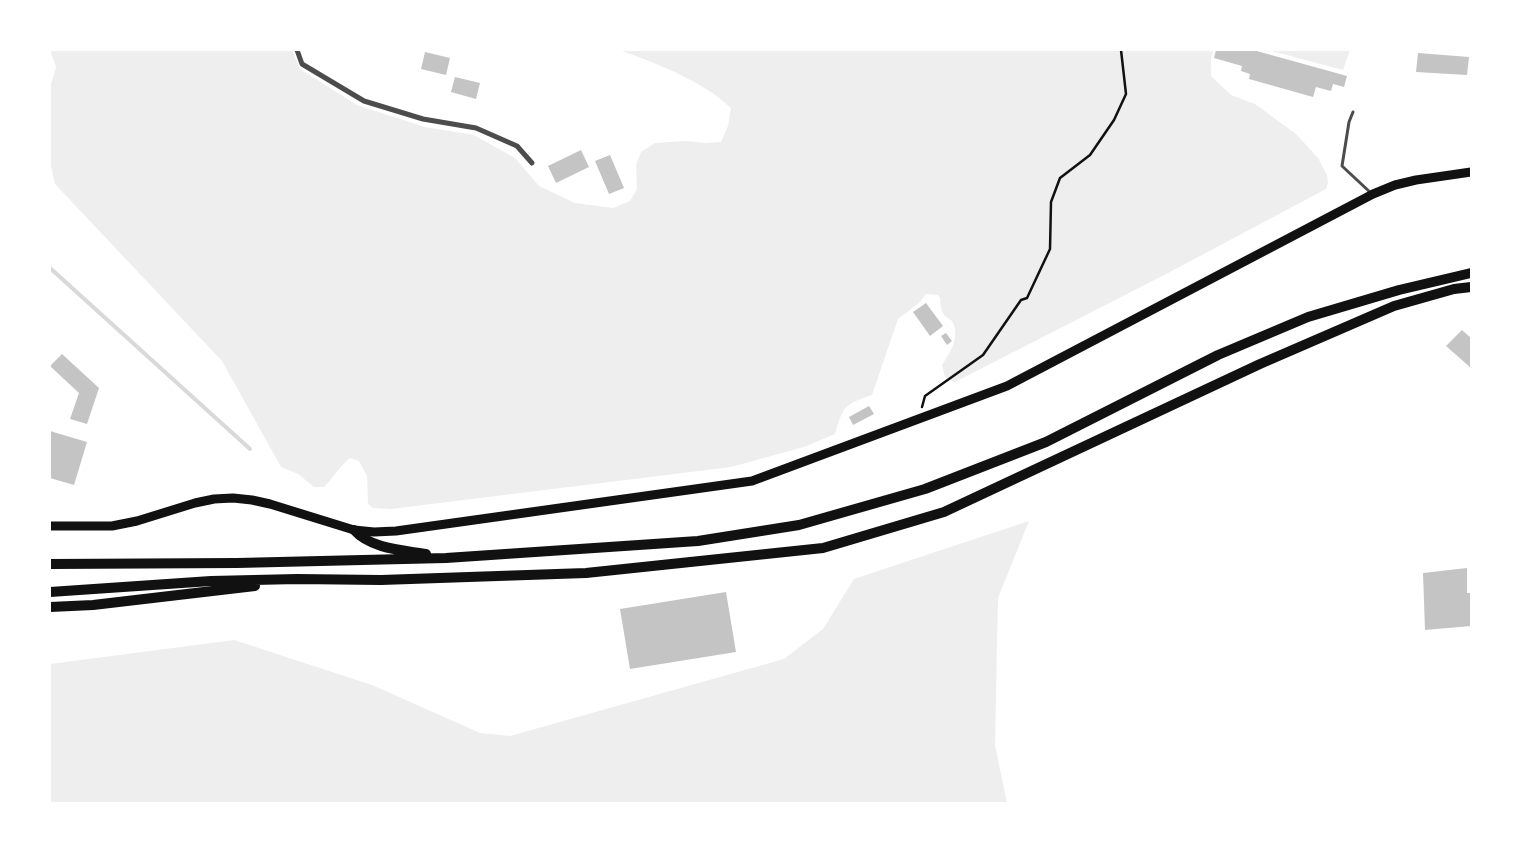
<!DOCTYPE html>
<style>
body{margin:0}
#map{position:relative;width:1521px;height:853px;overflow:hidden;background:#fff;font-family:Lato,sans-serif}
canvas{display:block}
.frame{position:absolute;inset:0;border:51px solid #fff;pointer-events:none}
</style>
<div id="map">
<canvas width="1521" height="853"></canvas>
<div class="frame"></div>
</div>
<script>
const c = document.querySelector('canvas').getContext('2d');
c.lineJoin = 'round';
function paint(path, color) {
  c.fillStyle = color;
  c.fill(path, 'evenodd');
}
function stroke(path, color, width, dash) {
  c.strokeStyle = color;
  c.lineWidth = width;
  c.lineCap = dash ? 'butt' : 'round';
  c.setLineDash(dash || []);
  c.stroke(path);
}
const green = new Path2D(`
 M50 50H292L300 69 357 105 425 127 474 135 515 158 539 186 575 203 613 208 630 201 637 189 636 165 641 152 655 143 685 141 705 143 721 142 728 126 731 108C723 101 715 94 706 89 679 72 648 60 619 50H1213L1211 59V76L1231 95 1255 104 1296 134 1318 158 1327 175 1328 183 1326 189 1168 273 955 382 945 377 942 365C950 353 961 336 952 321 950 319 947 318 945 316 941 311 940 304 940 298L938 295 926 294 919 303 898 319 872 395C844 404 843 407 835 434L804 447 731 467 391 509 373 508 368 504 367 476 359 461 350 458C339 467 334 477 324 487H314L298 474 281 467 222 361 55 184 50 162V88L56 67Z
 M1268 50H1350L1343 70Z
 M1029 521 998 598 995 745 1007 803H50V664L234 640 372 685 480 733 510 736 784 659 823 629 854 579Z`);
const stream = new Path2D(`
 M50 268 250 449`);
const building = new Path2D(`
 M1216 50H1253L1347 76 1344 87 1333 84 1331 91 1316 87 1313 97 1249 79 1250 74 1241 71 1242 66 1214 58Z
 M425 52 450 58 446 75 421 69Z
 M1418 53 1469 57 1467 75 1416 72Z
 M455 77 480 83 476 99 451 92Z
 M581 150 589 167 556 183 548 166Z
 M610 155 624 188 609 194 595 161Z
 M926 303 943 326 930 336 913 312Z
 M1462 330 1471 338V368L1446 346Z
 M946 333 952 341 947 345 941 336Z
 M62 354 99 388 87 424 70 419 79 393 50 366Z
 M869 406 874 414 853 425 849 417Z
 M50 431 87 442 74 485 50 478Z
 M1467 568V593H1471V626L1425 630 1423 573Z
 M726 592 736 652 630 669 620 609Z`);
const path = new Path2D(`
 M922 407 925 396 983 355 1021 300 1027 298 1050 249 1051 202 1060 178 1090 155 1114 120 1126 94 1121 50`);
const service = new Path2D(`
 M1353 112 1349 122 1342 166 1372 194`);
const minor = new Path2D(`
 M297 50 302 64 364 101 423 119 476 128 517 146 532 163`);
const secondary = new Path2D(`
 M50 526H112L137 521 195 503 214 499 233 498 252 500 270 504 354 530 374 532 396 531 752 481 1007 386 1373 194 1395 185 1416 180 1471 172`);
const trunk = new Path2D(`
 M354 530C371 549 402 550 426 554
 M50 564 237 563 446 558 698 541 799 525 925 489 1046 442 1218 355 1308 317 1399 290 1471 273
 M50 592 211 581 297 579 381 580 586 573 823 548 944 512 1260 364 1394 306 1454 289 1471 287
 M50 607 93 605 255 586`);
paint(green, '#eee');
stroke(stream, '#d9d9d9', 4);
paint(building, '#c4c4c4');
stroke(path, '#111', 2.5);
stroke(service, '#4c4c4c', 3);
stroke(minor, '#4c4c4c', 5);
stroke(secondary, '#111', 9);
stroke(trunk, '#111', 10);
</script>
